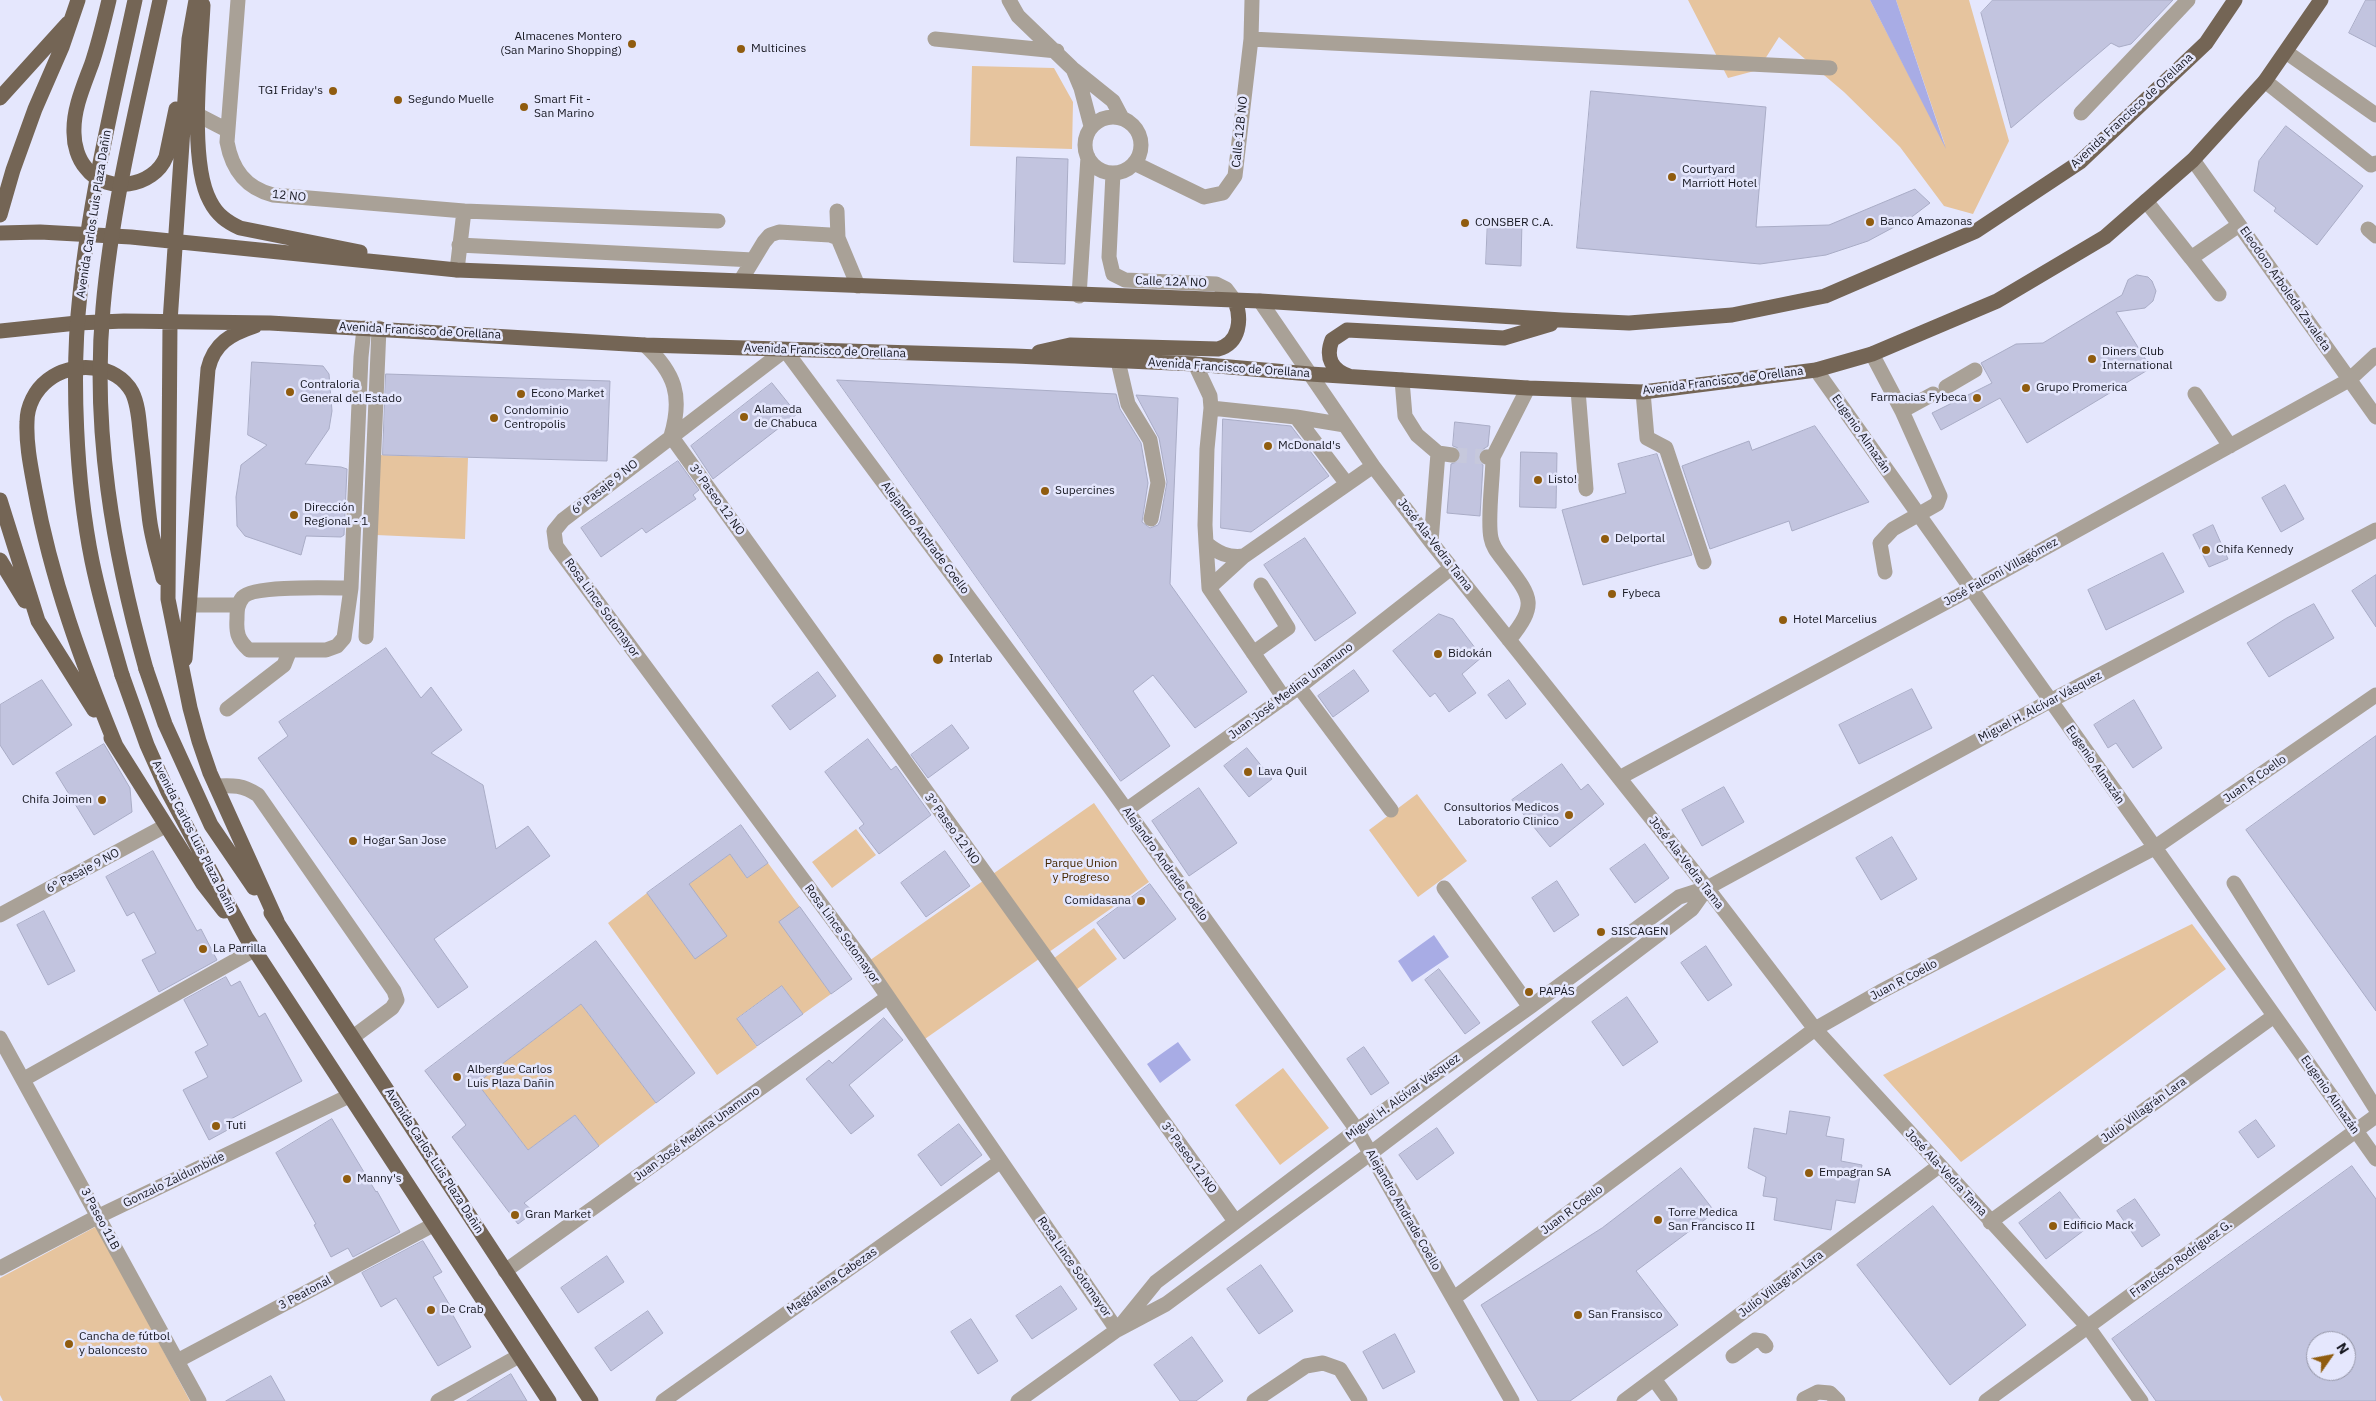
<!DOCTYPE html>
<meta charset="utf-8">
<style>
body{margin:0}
#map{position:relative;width:2376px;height:1401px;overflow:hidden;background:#e5e7fd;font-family:"IBM Plex Sans",sans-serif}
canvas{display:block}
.north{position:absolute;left:2306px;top:1331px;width:50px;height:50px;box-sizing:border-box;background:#e5e7fd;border:1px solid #9394a5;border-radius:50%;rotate:57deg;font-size:14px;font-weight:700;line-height:20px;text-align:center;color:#171821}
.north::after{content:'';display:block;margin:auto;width:18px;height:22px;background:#905c0f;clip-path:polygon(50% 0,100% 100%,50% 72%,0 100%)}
</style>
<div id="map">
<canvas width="2376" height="1401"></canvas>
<div class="north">N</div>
</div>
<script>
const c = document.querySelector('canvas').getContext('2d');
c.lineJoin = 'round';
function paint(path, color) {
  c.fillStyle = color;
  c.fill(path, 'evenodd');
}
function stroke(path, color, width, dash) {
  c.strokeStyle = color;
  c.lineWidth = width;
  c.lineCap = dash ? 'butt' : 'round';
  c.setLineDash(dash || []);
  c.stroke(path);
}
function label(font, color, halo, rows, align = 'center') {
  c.font = font + ' "IBM Plex Sans",sans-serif';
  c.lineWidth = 5;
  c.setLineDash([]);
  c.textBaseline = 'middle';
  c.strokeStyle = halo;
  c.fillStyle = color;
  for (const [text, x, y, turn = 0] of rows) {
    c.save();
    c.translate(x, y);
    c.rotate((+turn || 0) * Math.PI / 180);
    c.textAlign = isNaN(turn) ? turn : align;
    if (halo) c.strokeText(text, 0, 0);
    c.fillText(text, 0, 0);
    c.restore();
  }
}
const green = new Path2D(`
 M1688 0H1870L1945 145 1896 0H1969L2009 141 1973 214 1944 206 1900 147 1844 92 1779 37 1758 70 1728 78Z
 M972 66 1054 68 1073 102 1072 149 970 146Z
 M378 455 468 458 465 539 376 535Z
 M1417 794 1467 861 1418 897 1369 830Z
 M1094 803 1149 882 922 1041 866 963Z
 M856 829 876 855 832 888 812 862Z
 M730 854 747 878 768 863 800 907 780 922 831 994 803 1014 782 986 737 1018 757 1047 717 1075 608 923 647 893 695 959 689 884Z
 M2192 924 2226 969 1961 1162 1883 1075Z
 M1094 928 1117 959 1076 990 1053 959Z
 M581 1004 656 1103 599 1146 575 1115 528 1150 477 1083Z
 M1283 1068 1329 1128 1280 1165 1235 1105Z
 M97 1226 190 1401H3L0 1395V1278Z`);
const water = new Path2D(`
 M1870 0H1896L1946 149Z
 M1434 935 1449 957 1412 982 1398 961Z
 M1178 1042 1191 1060 1160 1083 1147 1064Z`);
const building = new Path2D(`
 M1993 0H2173L2131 44 2119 47 2111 43 2011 128 1981 13Z
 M2366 0H2376V47L2349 33Z
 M1591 91 1766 107 1756 227 1829 225 1915 189 1930 203 1909 219 1868 241 1826 255 1760 264 1577 248Z
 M2286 126 2363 186 2317 245 2274 211 2276 208 2254 191 2259 161Z
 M1017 157 1068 159 1065 264 1014 262Z
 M1488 218 1522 220 1521 266 1486 264Z
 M2137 275 2148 277 2152 281 2156 291 2153 301 2145 308 2116 312 2151 368 2027 443 2000 398 1941 430 1932 413 1992 383 1981 363 2016 344 2043 343 2122 295 2128 280Z
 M252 362 323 366 329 374 332 411 329 429 305 464 341 467 347 469 344 535 341 537 306 536 301 555 245 536 237 526 236 497 241 465 267 445 248 435Z
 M386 374 610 381 607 461 383 455Z
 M837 380 1116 394 1120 409 1141 443 1148 483 1142 522 1150 528 1158 525 1160 521 1167 482 1159 438 1136 395 1178 398 1170 584 1247 692 1195 728 1153 675 1133 691 1170 746 1121 781Z
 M772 383 797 414 713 479 691 446Z
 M1223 419 1291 426 1329 476 1251 532 1221 528Z
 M1455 422 1490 426 1488 446 1479 452 1478 457 1479 462 1483 465 1480 516 1447 513 1451 464 1459 461 1461 456 1458 448 1453 446Z
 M1815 426 1869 502 1792 531 1789 521 1710 549 1682 466 1749 441 1752 450Z
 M1521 452 1557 453 1556 508 1520 507Z
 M1657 454 1692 555 1583 585 1562 510 1626 493 1618 464Z
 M678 461 699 490 693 495 696 499 646 533 642 528 601 557 581 528Z
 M2285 485 2304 519 2281 532 2262 498Z
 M2213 525 2228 559 2209 567 2193 535Z
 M1305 538 1356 613 1315 641 1264 565Z
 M2163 553 2184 592 2106 630 2088 590Z
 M2376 575V627L2352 591Z
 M2314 604 2334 638 2269 677 2247 643 2285 619Z
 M1439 614 1453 619 1482 657 1462 674 1476 693 1449 712 1435 693 1430 697 1393 651Z
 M386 648 421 698 431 687 462 730 431 753 483 785 496 849 528 826 550 856 434 939 468 987 438 1008 258 758 288 736 279 722Z
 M1354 670 1369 691 1333 717 1318 696Z
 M818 672 836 696 790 730 772 706Z
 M42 680 72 725 13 765 0 745V705Z
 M1509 680 1526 704 1506 719 1488 695Z
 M1912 689 1932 728 1859 764 1839 725Z
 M2134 700 2162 748 2133 768 2116 743 2108 748 2094 725Z
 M952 725 969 748 928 778 911 755Z
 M2376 736V1011L2246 830Z
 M868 739 891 770 896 766 931 815 879 854 859 828 864 824 825 772Z
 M104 744 130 788 132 812 94 835 56 773Z
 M1247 748 1272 779 1249 797 1224 766Z
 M1562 764 1581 790 1588 784 1604 804 1550 847 1512 800Z
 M1724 787 1744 822 1702 846 1682 810Z
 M1199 788 1237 843 1189 876 1152 821Z
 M741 825 768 863 747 878 730 854 689 884 727 936 695 959 647 893Z
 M1892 837 1917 879 1881 900 1856 858Z
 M1645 844 1669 878 1635 903 1610 869Z
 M153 851 197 931 201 929 217 960 159 992 142 960 156 953 134 912 127 916 106 877Z
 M945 851 970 886 926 917 901 883Z
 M1557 881 1579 915 1554 932 1532 898Z
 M1150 884 1176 919 1124 959 1097 923Z
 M800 907 852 979 831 994 779 922Z
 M44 911 75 971 48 985 17 925Z
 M596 941 695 1073 656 1103 581 1004 477 1083 528 1150 575 1115 599 1146 524 1203 534 1212 518 1224 452 1137 466 1125 425 1071Z
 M1706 946 1732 985 1708 1001 1681 963Z
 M1439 969 1480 1023 1465 1034 1425 980Z
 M226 977 231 986 240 981 259 1017 265 1013 302 1081 229 1120 233 1127 209 1140 183 1090 208 1077 195 1052 208 1045 184 1000Z
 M782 986 803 1014 757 1046 737 1019Z
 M1627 997 1658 1042 1623 1066 1592 1022Z
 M884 1018 903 1040 849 1085 874 1116 851 1134 806 1079 829 1060 832 1063Z
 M1364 1047 1389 1083 1371 1095 1347 1059Z
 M1790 1111 1830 1117 1826 1136 1844 1139 1841 1161 1862 1165 1855 1203 1836 1200 1831 1230 1774 1220 1777 1198 1763 1196 1766 1177 1748 1168 1754 1128 1786 1134Z
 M332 1119 376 1192 377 1191 400 1232 353 1257 348 1248 331 1257 314 1225 316 1224 276 1153Z
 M2256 1120 2275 1146 2258 1158 2239 1132Z
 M959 1124 982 1155 941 1186 918 1155Z
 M1437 1128 1454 1153 1417 1180 1399 1155Z
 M2352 1166 2376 1199V1401H2156L2112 1339ZM2316 1341H2346V1371H2316Z
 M1681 1168 1715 1212 1636 1271 1678 1325 1570 1401H1538L1481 1305 1602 1228Z
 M2060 1192 2087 1228 2046 1259 2019 1223Z
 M2135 1199 2160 1235 2142 1247 2117 1211Z
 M1933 1206 2026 1325 1950 1385 1857 1265Z
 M423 1241 442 1272 433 1277 452 1309 450 1310 471 1347 438 1366 396 1298 381 1307 362 1273Z
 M607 1256 624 1282 578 1313 561 1288Z
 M1261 1265 1293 1311 1259 1334 1227 1289Z
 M1061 1286 1077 1309 1032 1339 1016 1316Z
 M648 1311 663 1333 611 1371 595 1348Z
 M971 1319 998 1361 978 1374 951 1332Z
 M1395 1334 1415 1372 1383 1389 1363 1352Z
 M1192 1337 1223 1381 1196 1401H1180L1154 1365Z
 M511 1374 527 1401H467Z
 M271 1376 285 1401H226Z`);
const minorTunnel = new Path2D(`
 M1452 455 1487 457`);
const minor = new Path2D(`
 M238 0 227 142C232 169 245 188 273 195L464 211 457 270
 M1009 0 1018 16 1072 68 1113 101 1122 118
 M935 39 1057 51
 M1251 39 1830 68
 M2286 52 2376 115
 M1073 69 1081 88 1091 126
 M2265 81 2371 165 2376 163
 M2081 113 2188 0
 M198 115 227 130
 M1085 145a28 28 0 1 1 56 0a28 28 0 1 1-56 0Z
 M2193 160 2376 417
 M1134 163 1204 197 1223 193 1235 176 1251 39 1252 0
 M1113 173 1109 257 1113 274 1125 280 1216 284 1226 289 1235 301
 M2146 201 2191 258 2239 225
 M464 211 718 221
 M837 211 838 238
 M2368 229 2376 236
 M459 245 753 260
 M2191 258 2219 294
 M741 280 764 242 770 235 779 232 830 235 838 238 858 286
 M1079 296 1088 157
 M1260 301 1373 466 1431 542 1707 888 1815 1029 2088 1327 2141 1401
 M645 345C675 373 683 396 671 436
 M1872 354 1902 411 1940 496 1937 504 1893 529 1880 543 1885 572
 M1118 361 1128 404 1150 440 1158 483 1151 519
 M1195 364 1210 396 1211 408 1207 449 1205 525 1206 543C1218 553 1228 558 1244 556L1373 466
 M1816 370 2376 1159
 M1402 380 1405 416 1417 435 1438 453 1452 455
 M1946 387 1975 370
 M1578 390 1586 489
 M1643 392 1647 438 1666 448 1704 562
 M2195 394 2230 446
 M1211 408 1296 417 1347 484
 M1902 411 1933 394
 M1296 417 1345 425
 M671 436 1235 1221
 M1487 457H1493L1528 388
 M1493 457C1493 477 1487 521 1491 538 1493 548 1498 553 1504 561 1531 597 1539 603 1509 640
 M1431 542 1438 453
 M1206 543 1209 588 1284 698
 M351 588C331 588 254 585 243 597 237 604 237 611 237 619 236 633 238 640 249 650H326L337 646 344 638 351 588 361 357 364 328
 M1209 588 1244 556
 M190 605H237
 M366 637 379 328
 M1253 653 1288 628 1261 585
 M1299 687 1391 810
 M227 709 284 665 290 650
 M1619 778 1971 589 2349 380 2376 355
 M216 786C233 785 243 785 258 795L394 991 397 1000 392 1008 353 1037
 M1126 810 1299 687 1451 568
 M2234 883 2376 1109
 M1444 888 1530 1007
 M0 915 165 826
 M0 1038 199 1401
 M24 1079 254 950
 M1990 1222 2274 1016
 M0 1268 99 1216 349 1096
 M505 1271 888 997
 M1454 1298 1815 1029 1880 992 2154 848 2376 695
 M1117 1330 864 962 556 546 554 531 563 520 785 350 1109 786 1357 1130 1512 1401
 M1117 1330 1156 1282 1357 1130 1530 1007 1679 897 1707 888 2050 701 2376 530
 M1733 1356 1755 1340 1762 1341 1766 1346
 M177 1361 433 1225
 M1654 1379 1670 1401
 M1804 1399 1818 1392 1830 1393 1838 1401
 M438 1401 519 1356
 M663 1401 1001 1161
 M1018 1401 1117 1330 1166 1304 1371 1153 1692 909 1707 888
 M1254 1401 1306 1366 1323 1363 1340 1369 1360 1401
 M1624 1401 1939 1166
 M1986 1401 2376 1116`);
const major = new Path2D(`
 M109 0C104 21 99 42 92 63 84 85 73 109 74 133 74 145 78 159 86 168 106 195 154 187 166 157L176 109
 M196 0 189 39 170 322 168 599 190 708 199 741 210 773 277 921
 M203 5C201 53 188 161 210 201 217 215 227 222 240 228L360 252
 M0 98 68 23
 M0 215 13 170 35 109 62 47 78 0
 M0 233 40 232 131 237 457 270 1260 301 1562 320 1629 323 1732 315 1825 296 1976 231 2080 162 2206 43 2235 0
 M0 331 77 323 124 321 270 323 645 345 1015 356 1195 364 1310 374 1528 388 1643 392 1816 370 1872 354 1997 301 2105 237 2193 160 2265 81 2321 0
 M1039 352 1070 345 1218 349C1240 343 1242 319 1235 301
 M1349 376C1332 370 1325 358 1332 340L1347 330 1504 338 1551 324
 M0 500 38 621 94 710
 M0 560 25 601
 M185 659 208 369C214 343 231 334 255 326
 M146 669 165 724 211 825 254 888
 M122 675 147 745 168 792 246 937 549 1401
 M111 738 203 884 224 911
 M116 746C82 663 51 579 35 490 31 468 26 445 27 422 27 406 35 390 48 380 72 361 116 363 132 392 139 406 139 424 141 440 144 465 146 490 149 515 151 537 158 557 163 578
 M271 913 591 1401`);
const majorBridge = new Path2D(`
 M146 669C113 551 92 430 103 308 112 204 138 102 160 0
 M122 675C111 637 100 600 92 561 76 482 71 375 80 294 90 195 114 97 135 0`);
const markers = [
 [632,44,5,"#905c0f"],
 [741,49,5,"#905c0f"],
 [333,91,5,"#905c0f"],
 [398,100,5,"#905c0f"],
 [524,107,5,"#905c0f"],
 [1672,177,5,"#905c0f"],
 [1870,222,5,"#905c0f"],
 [1465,223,5,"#905c0f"],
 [2092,359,5,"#905c0f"],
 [2026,388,5,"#905c0f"],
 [290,392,5,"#905c0f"],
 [521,394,5,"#905c0f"],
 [1977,398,5,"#905c0f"],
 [744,417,5,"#905c0f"],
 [494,418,5,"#905c0f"],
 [1268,446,5,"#905c0f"],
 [1538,480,5,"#905c0f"],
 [1045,491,5,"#905c0f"],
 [294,515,5,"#905c0f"],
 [1605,539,5,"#905c0f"],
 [2206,550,5,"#905c0f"],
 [1612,594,5,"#905c0f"],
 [1783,620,5,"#905c0f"],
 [1438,654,5,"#905c0f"],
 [938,659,6,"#905c0f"],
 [1248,772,5,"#905c0f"],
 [102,800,5,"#905c0f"],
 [1569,815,5,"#905c0f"],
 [353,841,5,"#905c0f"],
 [1141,901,5,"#905c0f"],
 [1601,932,5,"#905c0f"],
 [203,949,5,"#905c0f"],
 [1529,992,5,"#905c0f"],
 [457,1077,5,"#905c0f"],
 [216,1126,5,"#905c0f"],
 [1809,1173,5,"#905c0f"],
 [347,1179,5,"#905c0f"],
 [515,1215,5,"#905c0f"],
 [1658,1220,5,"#905c0f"],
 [2053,1226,5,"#905c0f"],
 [431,1310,5,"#905c0f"],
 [1578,1315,5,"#905c0f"],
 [69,1344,5,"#905c0f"]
];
const poiNames = [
 ["Almacenes Montero",622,37,"right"],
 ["(San Marino Shopping)",622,51,"right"],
 ["Multicines",751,49],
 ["TGI Friday's",323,91,"right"],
 ["Segundo Muelle",408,100],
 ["Smart Fit -",534,100],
 ["San Marino",534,114],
 ["Courtyard",1682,170],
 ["Marriott Hotel",1682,184],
 ["Banco Amazonas",1880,222],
 ["CONSBER C.A.",1475,223],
 ["Diners Club",2102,352],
 ["International",2102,366],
 ["Contraloria",300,385],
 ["General del Estado",300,399],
 ["Grupo Promerica",2036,388],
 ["Econo Market",531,394],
 ["Farmacias Fybeca",1967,398,"right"],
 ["Alameda",754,410],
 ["de Chabuca",754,424],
 ["Condominio",504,411],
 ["Centropolis",504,425],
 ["McDonald's",1278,446],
 ["Listo!",1548,480],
 ["Supercines",1055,491],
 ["Dirección",304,508],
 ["Regional - 1",304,522],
 ["Delportal",1615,539],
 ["Chifa Kennedy",2216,550],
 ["Fybeca",1622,594],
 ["Hotel Marcelius",1793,620],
 ["Bidokán",1448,654],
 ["Interlab",949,659],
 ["Lava Quil",1258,772],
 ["Chifa Joimen",92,800,"right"],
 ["Consultorios Medicos",1559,808,"right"],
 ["Laboratorio Clinico",1559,822,"right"],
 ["Hogar San Jose",363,841],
 ["Comidasana",1131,901,"right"],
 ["SISCAGEN",1611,932],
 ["La Parrilla",213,949],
 ["PAPÁS",1539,992],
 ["Albergue Carlos",467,1070],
 ["Luis Plaza Dañin",467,1084],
 ["Tuti",226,1126],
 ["Empagran SA",1819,1173],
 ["Manny's",357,1179],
 ["Torre Medica",1668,1213],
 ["San Francisco II",1668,1227],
 ["Gran Market",525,1215],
 ["Edificio Mack",2063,1226],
 ["De Crab",441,1310],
 ["San Fransisco",1588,1315],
 ["Cancha de fútbol",79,1337],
 ["y baloncesto",79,1351]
];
const streetNames = [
 ["Avenida Francisco de Orellana",2132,111,-43],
 ["Calle 12B NO",1240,132,-84],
 ["12 NO",289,196,6],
 ["Avenida Carlos Luis Plaza Dañin",94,214,-81],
 ["Calle 12A NO",1171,282,2],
 ["Eleodoro Arboleda Zavaleta",2285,289,55],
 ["Avenida Francisco de Orellana",420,331,3],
 ["Avenida Francisco de Orellana",825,351,2],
 ["Avenida Francisco de Orellana",1229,368,4],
 ["Avenida Francisco de Orellana",1723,381,-7],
 ["Eugenio Almazán",1861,434,55],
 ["6º Pasaje 9 NO",605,487,-38],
 ["3º Paseo 12 NO",717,500,54],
 ["Alejandro Andrade Coello",925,538,53],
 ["José Ala-Vedra Tama",1435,545,52],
 ["José Falconí Villagómez",2001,572,-29],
 ["Rosa Lince Sotomayor",602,608,54],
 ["Juan José Medina Unamuno",1291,691,-37],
 ["Miguel H. Alcívar Vásquez",2040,707,-28],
 ["Eugenio Almazán",2095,765,55],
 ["Juan R Coello",2255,779,-35],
 ["3º Paseo 12 NO",952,829,54],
 ["Avenida Carlos Luis Plaza Dañin",194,837,63],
 ["José Ala-Vedra Tama",1686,863,52],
 ["Alejandro Andrade Coello",1165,864,54],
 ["6° Pasaje 9 NO",83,871,-28],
 ["Rosa Lince Sotomayor",842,934,54],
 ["Juan R Coello",1904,980,-28],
 ["Eugenio Almazán",2330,1095,55],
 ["Miguel H. Alcívar Vásquez",1403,1097,-36],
 ["Julio Villagrán Lara",2144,1110,-36],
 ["Juan José Medina Unamuno",697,1134,-36],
 ["3º Paseo 12 NO",1189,1158,54],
 ["Avenida Carlos Luis Plaza Dañin",434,1161,57],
 ["José Ala-Vedra Tama",1946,1173,47],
 ["Gonzalo Zaldumbide",174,1180,-26],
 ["Alejandro Andrade Coello",1403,1210,60],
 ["Juan R Coello",1572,1210,-37],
 ["3 Paseo 11B",100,1219,62],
 ["Francísco Rodríguez G.",2181,1259,-36],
 ["Rosa Lince Sotomayor",1074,1267,55],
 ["Magdalena Cabezas",832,1281,-35],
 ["Julio Villagrán Lara",1781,1284,-37],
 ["3 Peatonal",305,1293,-28]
];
const parkNames = [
 ["Parque Union",1081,864],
 ["y Progreso",1081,878]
];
paint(green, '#e6c49e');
paint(water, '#a8ace5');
paint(building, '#c2c4df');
stroke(building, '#a9acc6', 1);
stroke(minorTunnel, '#c6c8dc', 15, [15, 8]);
stroke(minor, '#a9a197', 15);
stroke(major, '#746555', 15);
stroke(majorBridge, '#746555', 15);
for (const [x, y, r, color] of markers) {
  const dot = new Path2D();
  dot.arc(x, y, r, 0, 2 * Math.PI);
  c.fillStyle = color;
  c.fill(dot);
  stroke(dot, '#e5e7fd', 2);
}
label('12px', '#171821', '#e5e7fd', poiNames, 'left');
label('12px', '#171821', '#e5e7fd', streetNames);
label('12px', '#452800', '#e5e7fd', parkNames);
</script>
